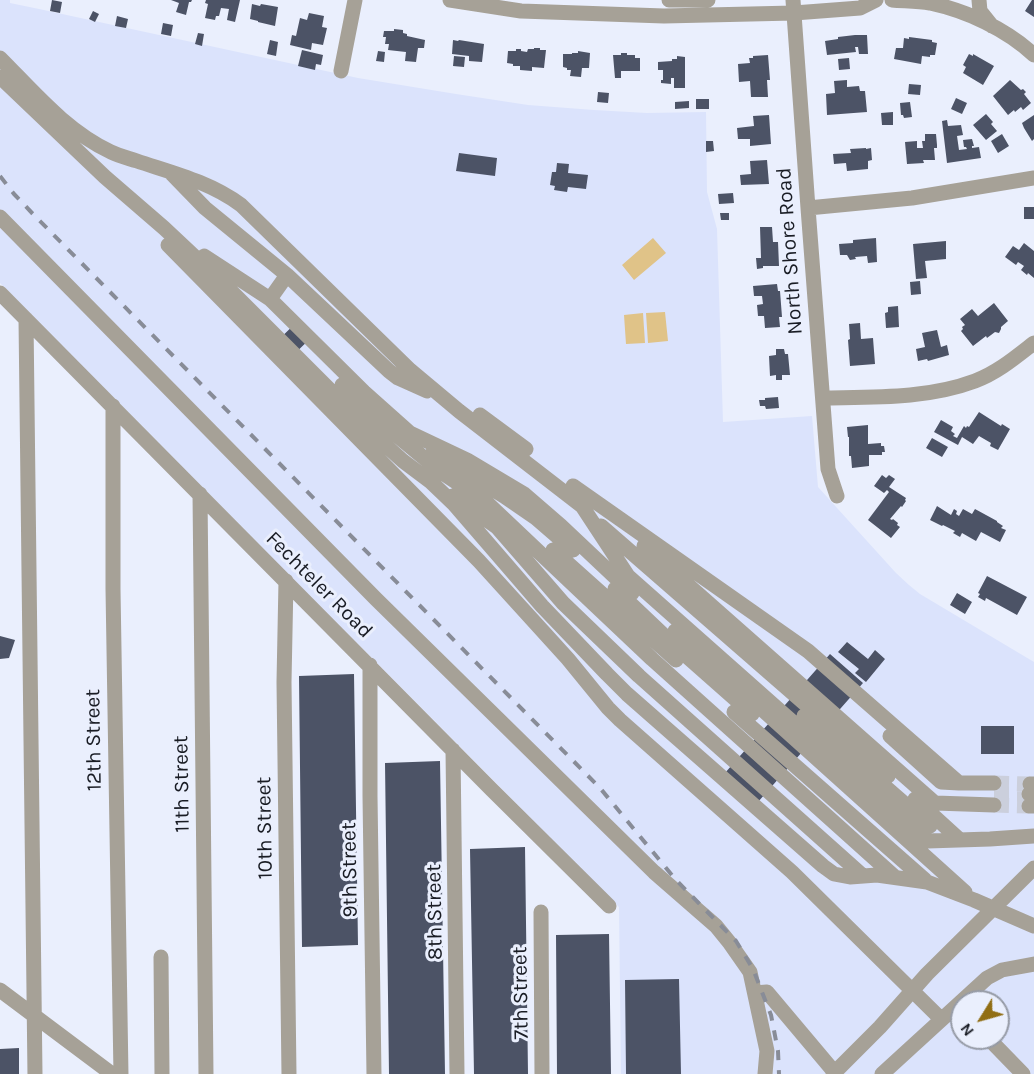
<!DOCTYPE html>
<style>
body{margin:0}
#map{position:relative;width:1034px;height:1074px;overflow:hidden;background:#eaeffd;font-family:Karla,sans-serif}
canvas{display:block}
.north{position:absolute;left:950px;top:990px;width:60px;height:60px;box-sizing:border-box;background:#eaeffd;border:2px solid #969ba6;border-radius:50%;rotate:233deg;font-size:16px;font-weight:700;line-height:24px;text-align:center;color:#191c24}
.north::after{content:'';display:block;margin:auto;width:21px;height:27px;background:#916e14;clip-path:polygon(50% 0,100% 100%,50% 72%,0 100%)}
</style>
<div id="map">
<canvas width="1034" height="1074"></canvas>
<div class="north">N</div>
</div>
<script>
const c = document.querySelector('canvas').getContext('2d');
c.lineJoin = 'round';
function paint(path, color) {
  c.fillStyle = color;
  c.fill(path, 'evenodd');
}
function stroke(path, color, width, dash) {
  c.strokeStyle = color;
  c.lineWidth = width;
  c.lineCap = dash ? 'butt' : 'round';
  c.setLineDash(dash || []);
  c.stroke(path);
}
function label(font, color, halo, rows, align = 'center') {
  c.font = font + ' Karla,sans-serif';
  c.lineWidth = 6;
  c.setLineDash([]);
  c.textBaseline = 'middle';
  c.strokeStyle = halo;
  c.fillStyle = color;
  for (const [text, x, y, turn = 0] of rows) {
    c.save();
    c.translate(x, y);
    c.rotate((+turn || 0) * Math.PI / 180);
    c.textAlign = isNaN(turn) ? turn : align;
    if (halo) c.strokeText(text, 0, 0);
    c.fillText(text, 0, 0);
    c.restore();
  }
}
const built = new Path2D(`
 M0 0H10V3L39 9 358 78 456 94 528 105 594 110 647 113 706 112 707 192 717 229 723 422 812 416 818 487 896 573 909 585 920 594 1034 662V1074H621L619 907 0 283ZM962 1002H998V1038H962Z`);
const green = new Path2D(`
 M653 238 666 253 634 280 622 265Z
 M665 312 668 341 648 343 646 313Z
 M643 313 645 343 626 344 624 315Z`);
const building = new Path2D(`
 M52 0 62 2 60 13 50 11Z
 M171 0H192L191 2H189L186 15 176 12 179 3Z
 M206 0H240L235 22 227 20 229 9 221 8 219 16H216L215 20 205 18 208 4 205 3Z
 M1032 0H1034V17L1025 11Z
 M252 4 260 6 261 4 278 7 275 26 258 22V21L250 19Z
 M93 11 99 14 95 22 89 19Z
 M309 13 324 16 322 27 327 28 323 45 312 43 311 50 290 45 292 35 296 36 300 18 307 20Z
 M117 16 128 19 126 28 115 26Z
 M163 23 173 25 171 36 161 34Z
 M394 29 403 30V33L407 34V36L425 40 424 48H418L416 62 405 61 406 52 388 50 389 44H385L386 37H383L384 31H394Z
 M198 33 204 34 202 46 195 44Z
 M855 35H867L868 54H859L858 47H855L856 52 827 55 825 41 838 39V37Z
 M909 37 932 40V42L937 43 935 55H930V57L922 56 921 64 894 59 896 48H903L904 38 909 39Z
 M270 40 278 42 276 56 267 54Z
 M453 40 458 41 459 40 484 44 482 62 469 61V56L452 54Z
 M534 48H540V50H546L544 68 532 67V71L520 70V66H513V64L507 63 508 51H516V49H521V51L527 52 528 49H534Z
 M302 50 323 55 321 65 316 64 315 70 298 66Z
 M378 51 385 52 384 62 376 61Z
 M578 51 590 53 589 68H582L581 77 570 76 571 70H567V68L563 67V54H572V53H578Z
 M621 53H627V55H635V58H640V71H621V78H615L613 55H621Z
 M969 54 973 56V54L994 66 983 85 963 73 966 67 963 65Z
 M768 55 770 80H767L768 97H751L750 81 739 82 738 64 750 63 749 58H753V56Z
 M454 56 465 57 464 67 453 66Z
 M677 56 685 57V88H674V78H671V84L661 83V80H663V70H658V62L672 61V59H677Z
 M849 58 850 69 839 70 838 59Z
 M847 80V87L859 86 860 91H865L867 112 827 115 826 94 835 93 834 81Z
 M1010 80 1021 90 1023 89 1026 92 1024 94 1031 103 1023 110 1021 107 1015 112 1014 110 1008 115 993 96Z
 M909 84 921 85 920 95 908 94Z
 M598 92 609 93 608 103 597 102Z
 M956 98 967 103 962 114 951 109Z
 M696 99H709V109H696Z
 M689 101V108L675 109V102Z
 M910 102 912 117 904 118 903 115H901L900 103Z
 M893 112V125H882L881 113Z
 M986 114 993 122 991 124 997 131 986 140 973 125Z
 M769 115 771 144 750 146V139H738L737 128 754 126 753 116Z
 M1034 115V139L1032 141 1024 128 1022 123Z
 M947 120 948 126 961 125 963 135 957 136 959 150 967 149 966 147H964L963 140 972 139 974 146H972V148L979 147 981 158 947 163 942 121Z
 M925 134H936L937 145V148H934L935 160H923L924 163 907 164 905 142 917 141V148H923L922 141H925Z
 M1002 134 1009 146 998 153 991 141Z
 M706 141H713L714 151 706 152Z
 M866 148V149L871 148 872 160 868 161V169L847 171 846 163 834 164 833 154 851 153 850 149Z
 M459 153 497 158 495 176 456 171Z
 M767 160 769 184 741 185 740 175 751 174 750 161Z
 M557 163 569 164 568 173 588 175 586 189 568 187 567 192 554 190 555 186 550 185 552 172H556Z
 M733 193 734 203 719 204 718 194Z
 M1024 207H1034V219H1024Z
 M720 213H729V220H721Z
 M760 227H772L773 242H778L779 266H763V268L757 269 756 258H761Z
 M876 238 877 262 868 263 867 256 855 257 856 259 850 260 847 255H840L839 244 853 243V240Z
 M946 241V259L925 261 927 278 916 279 913 244Z
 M1024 243 1034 251V278L1028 273 1027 275 1021 270 1024 266 1018 262 1016 265 1005 257 1013 246 1019 250Z
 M920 281 921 294 911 295 910 282Z
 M777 284 778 291H780L782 317H779L780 327 765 328 764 316H758L757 305 763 304 762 296H754L753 286Z
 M994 303 1008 321 1001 327V329L999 333 995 332 987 338 986 336 973 346 961 331 963 329 962 327 965 325 960 319 972 309 978 316Z
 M898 306 899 327 886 328 885 313 888 312V307Z
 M300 319 315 334 287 361 272 346Z
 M860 323 861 339 873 338 875 364 850 366 848 340 850 339 849 324Z
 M937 330 941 347 947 345 949 355 928 361 927 359 918 361 916 349 925 347 922 333Z
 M776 349H784L785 354H788L790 375H782V380H776V375L770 376 769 356 776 355Z
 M778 397 779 408 766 409 765 406H760L759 400H765V398Z
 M979 412 1001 426 1002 424 1010 429 998 450 990 446 991 443 979 436 973 444 962 437 958 445 934 432 941 420 953 427 951 431 955 434 953 436 957 438 964 426 966 428 967 426 969 427Z
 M868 425V444L881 443V446H884L885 452H882V455H869V466L852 468 851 456H849V437H848L847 427Z
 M932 438 948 447 942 457 926 448Z
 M882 475 886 478 889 475 895 479 889 487 906 498 905 500 906 501 902 507 901 506 890 519 892 520 893 519 898 523 897 525 900 527 891 538 868 520 889 492 887 490 884 493 874 486Z
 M937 506 951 515 954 509 957 511 956 514 959 516 963 509 972 514 975 509 997 521V522L1003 526 1001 528 1006 530 1000 542 981 532 976 541 962 533 960 537 953 533 955 531 943 525 942 526 930 520Z
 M987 576 1027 597 1017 615 986 598 985 601 978 597 980 594 978 593Z
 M957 593 972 602 965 614 950 605Z
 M0 636 15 640 9 658 0 659Z
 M847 642 868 659 875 650 885 659 866 682 855 673 859 669 838 652Z
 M830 654 863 683 750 811 717 782Z
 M354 674 358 945 302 947 299 676Z
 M981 726H1014V754H981Z
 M440 761 445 1074H389L385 763Z
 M525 847 528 1074H474L470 849Z
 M609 934 611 1074H557L556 935Z
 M679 979 681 1074H626L625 980Z
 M19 1048V1074H0V1049Z`);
const minorTunnel = new Path2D(`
 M994 783 1030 784
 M994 794H1029
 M994 805 1029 806`);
const minor = new Path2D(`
 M450 0 521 11 664 16 794 13 860 8 876 0
 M669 0H708
 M793 0 808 208 828 469 837 496
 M892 0C904 1 918 1 930 3 967 11 1006 29 1034 55
 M979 0 980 11 992 26
 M0 58C34 92 66 131 111 152 119 156 128 158 137 161 173 173 210 182 241 205L410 370 459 411 582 506 628 576 927 841 990 839 1034 836
 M341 71 355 0
 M0 77 105 177 164 228 229 289 383 443 403 461 431 482 454 504 542 606 607 674 627 694 823 866 834 874 850 877 877 875 927 882 974 900 1034 926
 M172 174 205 208 287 275 389 371 398 378 427 391
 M808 208 912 198 1034 178
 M0 217 376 599 654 872 716 926 729 942 750 972 767 1051 765 1074
 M168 245 479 561 568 659 608 708 620 720 792 872 941 1019
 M204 256 270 299 364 392 410 433 467 460 524 494 561 526 632 593
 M0 293 492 790 609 906
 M270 299 287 275
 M26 319 35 1074
 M342 385 371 414 418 453 444 474 485 501 652 659 895 877
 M823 398C874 397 927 399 975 381 997 373 1016 357 1034 343
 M113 406V589L121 1074
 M480 415 526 449
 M433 452 504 496 536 518 573 550
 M573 486 808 651 959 783H994
 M200 494 206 1074
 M453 496 497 527 563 603 639 676 862 875
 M601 526 888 776
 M644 546 935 803 994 805
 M553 550 676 660
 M286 581 284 682 289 1074
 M615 589 675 646 752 714
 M675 631 965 892
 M370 665V796L374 1074
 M734 712 925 880
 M804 716 930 826
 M890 736 941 782 959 783
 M453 750 457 1074
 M1030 784H1034
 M1029 794H1034
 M915 799 960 840
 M1029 806H1034
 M541 912 542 1074
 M161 957 162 1074
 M0 990 112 1074
 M755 993 767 992 836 1074
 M988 1038 1023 1074
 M833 1074 880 1027 927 974 1034 868
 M882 1074 987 978 1002 970 1034 964`);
const rail = new Path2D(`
 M0 176 14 194 32 213 600 788 676 880 736 941 753 969 771 1015 778 1051 779 1074`);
const streetNames = [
 ["North Shore Road",790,251,-94],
 ["Fechteler Road",319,585,45],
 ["12th Street",94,740,-91],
 ["11th Street",182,784,-91],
 ["10th Street",265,828,-91],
 ["9th Street",350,870,-91],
 ["8th Street",435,912,-91],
 ["7th Street",521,993,-91]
];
paint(built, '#dbe3fc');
paint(green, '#e0c388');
paint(building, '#4c5366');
stroke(minorTunnel, '#cbcfdc', 15, [15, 8]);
stroke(minor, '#a6a197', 15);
stroke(rail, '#888c97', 4, [10, 10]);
label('21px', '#191c24', '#eaeffd', streetNames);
</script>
